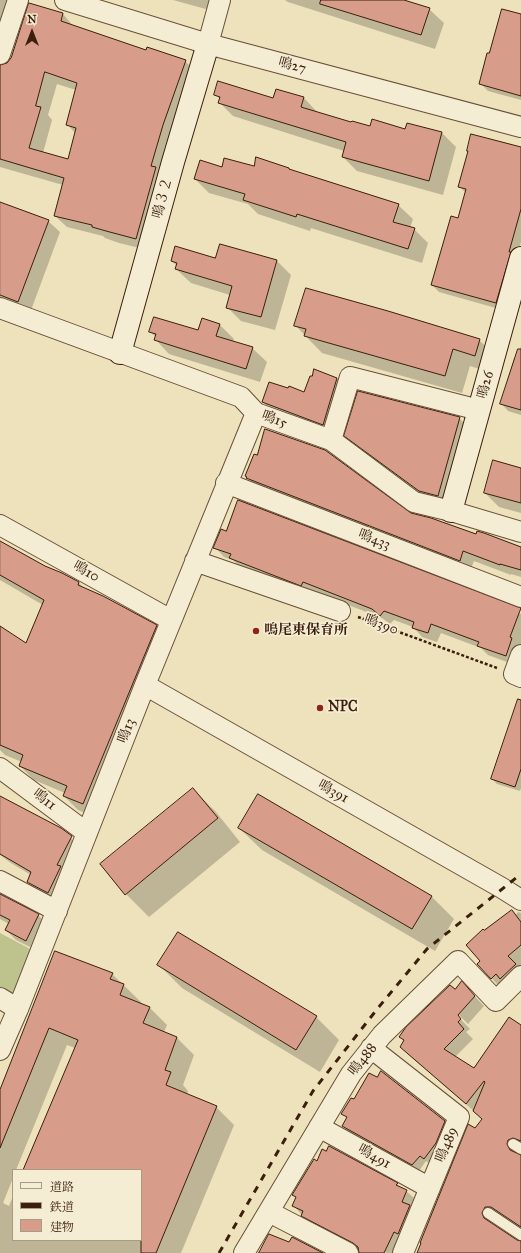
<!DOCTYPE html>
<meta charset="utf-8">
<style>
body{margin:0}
#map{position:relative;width:521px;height:1253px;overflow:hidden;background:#eee2bc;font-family:"IM FELL Great Primer","Noto Serif JP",serif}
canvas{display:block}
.legend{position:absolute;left:12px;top:1169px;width:130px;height:72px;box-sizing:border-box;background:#f4ecd3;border:1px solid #aa9a83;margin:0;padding:5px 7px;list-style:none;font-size:12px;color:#3b1f0c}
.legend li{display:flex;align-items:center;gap:8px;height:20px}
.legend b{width:20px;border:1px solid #aa9a83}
.north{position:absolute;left:12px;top:12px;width:40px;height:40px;-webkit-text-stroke:3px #f4ecd3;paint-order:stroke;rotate:0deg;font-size:11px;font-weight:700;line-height:16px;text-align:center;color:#3b1f0c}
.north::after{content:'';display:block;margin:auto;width:14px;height:18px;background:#3b1f0c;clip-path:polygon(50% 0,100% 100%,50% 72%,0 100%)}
</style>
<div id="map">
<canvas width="521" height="1253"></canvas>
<ul class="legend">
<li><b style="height:5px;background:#f4ecd3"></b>道路</li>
<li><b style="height:5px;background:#3b1f0c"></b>鉄道</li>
<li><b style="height:11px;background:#d79c8a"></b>建物</li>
</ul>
<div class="north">N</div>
</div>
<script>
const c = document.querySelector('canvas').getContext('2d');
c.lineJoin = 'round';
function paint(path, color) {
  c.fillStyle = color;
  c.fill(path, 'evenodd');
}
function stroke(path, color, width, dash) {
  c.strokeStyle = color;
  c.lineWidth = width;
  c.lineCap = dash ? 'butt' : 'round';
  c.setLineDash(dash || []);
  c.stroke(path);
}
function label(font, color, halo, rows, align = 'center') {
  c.font = font + ' "IM FELL Great Primer","Noto Serif JP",serif';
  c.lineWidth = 3.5;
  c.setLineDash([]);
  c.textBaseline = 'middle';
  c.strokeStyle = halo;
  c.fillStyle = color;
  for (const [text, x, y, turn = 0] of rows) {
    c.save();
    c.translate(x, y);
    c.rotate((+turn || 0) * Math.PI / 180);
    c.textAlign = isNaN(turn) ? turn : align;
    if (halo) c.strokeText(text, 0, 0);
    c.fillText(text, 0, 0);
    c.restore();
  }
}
const green = new Path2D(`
 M0 933 34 951 16 1000 0 990Z`);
const shadow = new Path2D(`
 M0 0H12L0 66 9 63 12 58 30 5 63 14 74 27 147 52 185 61 197 73 148 250 119 243 105 238 103 236 67 227 55 216 63 185 0 167ZM57 84 76 90 67 124 75 133 69 160 43 153 52 120 48 115Z
 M173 0H216L213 11Z
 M285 0H401L429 9 444 23 435 49 288 2Z
 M521 15V100L488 91 480 83 490 54Z
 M215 95 274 99 304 98 318 113 352 123 370 127 442 133 456 147 443 195 357 171 343 157 344 151 233 116 219 102 220 99Z
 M521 148V242L503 310 439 292 432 285 458 219 466 193 460 187Z
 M222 168H289L292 171 398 205 413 219 410 228 414 229 428 243 422 263 311 228 310 231 258 214 248 204 209 193 195 179Z
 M0 203 48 221 60 232 30 313 0 302Z
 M220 245 277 261 291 275 275 330 241 321 227 307 230 295 191 283 176 269 177 266 172 261 216 259Z
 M220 325 234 339 233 342 252 348 267 362 260 382 169 354 155 339 156 337 150 332H199Z
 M295 325 479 340 497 357 492 373 470 366 462 393 322 353Z
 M521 346V415L508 411 501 403 514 358 517 359Z
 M315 370 337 378 343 385 330 431 269 408 263 402 304 393Z
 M459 418 468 427 447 504 429 500 354 444 345 435Z
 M521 469V513L499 507 485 493Z
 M246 476 411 514 521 547V577L511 574V575L474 561 470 571 258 489Z
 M0 542 45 567 79 583 85 589 156 626 170 640 97 818 78 810 64 796 65 793 34 780 20 766 22 762 5 755 0 750V627L27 644 43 605 0 580Z
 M215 547 487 601 521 614V648L515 665 488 655 481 648 441 633 437 642 422 637 413 627 394 620 390 624 382 618 312 591 311 594 240 567 233 560 224 557Z
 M521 703V788L520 791 497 784 492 779Z
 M193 789 216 812 240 842 149 917 126 894Z
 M0 797 60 829 81 847 58 902 37 891 28 882 31 875 11 863 0 855Z
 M239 828 431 896 454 919 435 951 262 850Z
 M0 895 38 915 48 925 36 950 16 940 6 930 9 924 0 919Z
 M518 912 521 913V965L518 967 507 985 502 980 498 985 478 964Z
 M178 933 316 1017 339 1040 320 1072 182 988 159 965Z
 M56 952 112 974 141 1002V1004L149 1007 167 1025 164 1032 177 1038 194 1055 183 1085 188 1091 187 1095 216 1107 234 1125 181 1253H0V1092ZM67 1045 75 1048 24 1170H141V1240H13V1196L9 1206 3 1203 13 1178V1170H16Z
 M462 983 484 1006 468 1024 455 1011 454 1012 470 1029 466 1032 473 1039 455 1057 474 1070 521 1026V1147L519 1148 515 1154 521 1156V1229L491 1219V1224L517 1241 521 1242V1253H418L476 1130 483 1119 410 1056 455 990Z
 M354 1101 444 1121 451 1128 430 1164 426 1161 419 1171 349 1132 343 1126 348 1118 343 1113Z
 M330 1147 397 1184 401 1188 406 1191 414 1198 410 1208 416 1213 395 1253H387L367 1243 363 1251 310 1224 294 1206 297 1198 293 1195Z`);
const building = new Path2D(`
 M321 0H404L430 8 421 35 320 4Z
 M29 3 63 13 61 21 146 50 147 47 186 60 163 125 151 166 156 167 136 239 106 231 92 227V225L54 216 64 178 0 159V65L7 63 11 58ZM45 72 77 83 66 125 76 128 68 159 29 148 41 107 36 106Z
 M502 9 521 14V96L479 84 487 53H489Z
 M218 81 273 98 276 89 304 97 301 107 351 122 352 121 370 126 372 119 405 129 407 123 442 132 429 181 342 157 346 142 218 103 220 97 214 95Z
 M471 134 521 147V209L509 252H511L496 303 431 285 451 216 458 218 466 189 458 187 468 151H467Z
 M256 157 289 168V169L399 204 393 222 415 228 408 249 297 214 296 217 243 200 245 194 194 179 200 160 222 167 224 158 254 166Z
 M0 202 49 220 18 302 0 295Z
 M220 244 277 260 261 317 226 308 232 286 175 269 177 263 171 261 175 246 215 258Z
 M306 288 388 311 480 339 475 356 453 349 445 376 304 336 306 329 294 326Z
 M154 317 198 330 202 318 220 324 216 336 253 347 246 369 154 340 156 334 149 332Z
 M518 349H521V410L500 404Z
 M314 369 337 378 323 425 262 402 269 382 288 388 289 386 304 392 310 376H312Z
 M358 391 460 417 438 496 419 491 344 436Z
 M265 429 325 450 411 513 431 518 476 534 477 531 484 533 521 547V570L500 564V565L463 551 460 561 246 478 247 477 245 476 254 454 257 455Z
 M493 460 521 468V503L484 493Z
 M238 500 521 608 510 637 512 638 506 656 477 646 479 642 431 624 428 633 412 628 414 622 384 611 380 616 372 609 303 582 301 586 229 558 231 554 213 548 221 529 226 531Z
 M0 541 45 566 62 573 79 582 78 585 103 596 157 625 83 804 63 796 67 786 19 766 23 755 0 745V626L26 643 44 600 0 575Z
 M518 699 521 700V769L515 787 491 779Z
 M193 788 218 818 125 895 100 864Z
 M258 794 432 896 412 929 238 828Z
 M0 796 61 828 72 836 57 865 61 866 48 893 27 882 31 872 0 854Z
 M0 894 39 914 26 941 5 930 10 920 0 915Z
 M512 910 521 922V945L508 956 516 964 500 979 496 974 491 979 477 964 480 961 466 945 483 929 484 930Z
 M178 932 317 1016 296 1050 157 965Z
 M55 951 113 973 110 979 124 984 120 995 150 1007 143 1023 177 1037 165 1070 171 1072 166 1085 217 1106 156 1253H141V1170H23L78 1040 49 1028 0 1148V1090Z
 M462 981 475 996 458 1015 461 1019 458 1022 464 1029 444 1049 474 1068 509 1017 521 1025V1141L513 1138 508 1140 507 1144 510 1150 521 1155V1227L491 1207H485L482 1213 484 1218 517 1240 521 1241V1253H417L421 1243H420L468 1124 475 1128 482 1119 473 1111 485 1082 484 1081 466 1104 400 1047 404 1040 399 1037 406 1027 450 985 455 989Z
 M381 1071 445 1121 436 1143 424 1159 420 1156 412 1165 342 1126 347 1117 341 1114 351 1098 354 1099 369 1073 377 1077Z
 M329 1146 398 1183 396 1185 407 1190 402 1202 410 1205 398 1234 394 1232 384 1253H359L358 1247 353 1243 301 1216 303 1211 292 1206 296 1197 292 1195 314 1159 317 1161 322 1149 326 1151Z
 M269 1234 289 1242 292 1237 323 1253H259Z`);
const path = new Path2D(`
 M358 617 497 668`);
const lane = new Path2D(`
 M513 1144 521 1149
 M488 1213 521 1235`);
const street = new Path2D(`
 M65 0 208 44 521 127
 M208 44 220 0
 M0 54 18 0
 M0 308 241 397 256 413 331 440 414 502 451 511 521 532
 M331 440 350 377 479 410
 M226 483 521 597
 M0 525 171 620
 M195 561 340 611
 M521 655 514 674 521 677
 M145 685 502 888 521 900
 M0 768 87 833
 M0 881 57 911
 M0 998 18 1009
 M371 1048 459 1117 403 1253
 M0 1050 18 1009 145 685 256 413
 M319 1127 430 1188
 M269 1212 348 1253
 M244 1253 351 1074 382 1035 458 961 496 1001 521 976`);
const secondary = new Path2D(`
 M120 353 173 162 208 44
 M451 511 521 258`);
const rail = new Path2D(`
 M219 1253 313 1091 378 1008 427 949 521 874`);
const markers = [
 [256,631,4,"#8f2418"],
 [320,708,4,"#8f2418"]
];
const streetNames = [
 ["鳴27",292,66,15],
 ["鳴３２",163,198,-75],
 ["鳴26",486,385,-75],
 ["鳴15",274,420,20],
 ["鳴433",374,540,21],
 ["鳴10",86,572,29],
 ["鳴390",381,625,20],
 ["鳴13",127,731,-69],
 ["鳴391",333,792,29],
 ["鳴11",44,800,37],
 ["鳴488",363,1060,-52],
 ["鳴489",447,1145,-68],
 ["鳴491",374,1157,29]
];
const poiNames = [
 ["鳴尾東保育所",264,631],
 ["NPC",328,708]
];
paint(green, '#bec28d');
paint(shadow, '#0003');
paint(building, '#d79c8a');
stroke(building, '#3b1f0c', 1);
stroke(lane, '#685038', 12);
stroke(street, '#685038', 22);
stroke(secondary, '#3b1f0c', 24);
stroke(path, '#3b1f0c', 2.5, [3, 2]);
stroke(lane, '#f4ecd3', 10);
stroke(street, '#f4ecd3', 20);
stroke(secondary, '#f4ecd3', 22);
stroke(rail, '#3b1f0c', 3, [7, 7]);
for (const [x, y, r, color] of markers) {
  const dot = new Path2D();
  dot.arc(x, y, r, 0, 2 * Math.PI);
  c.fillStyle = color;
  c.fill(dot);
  stroke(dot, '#f4ecd3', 1.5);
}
label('14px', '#3b1f0c', '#f4ecd3', streetNames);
label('bold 14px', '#3b1f0c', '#f4ecd3', poiNames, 'left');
</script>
